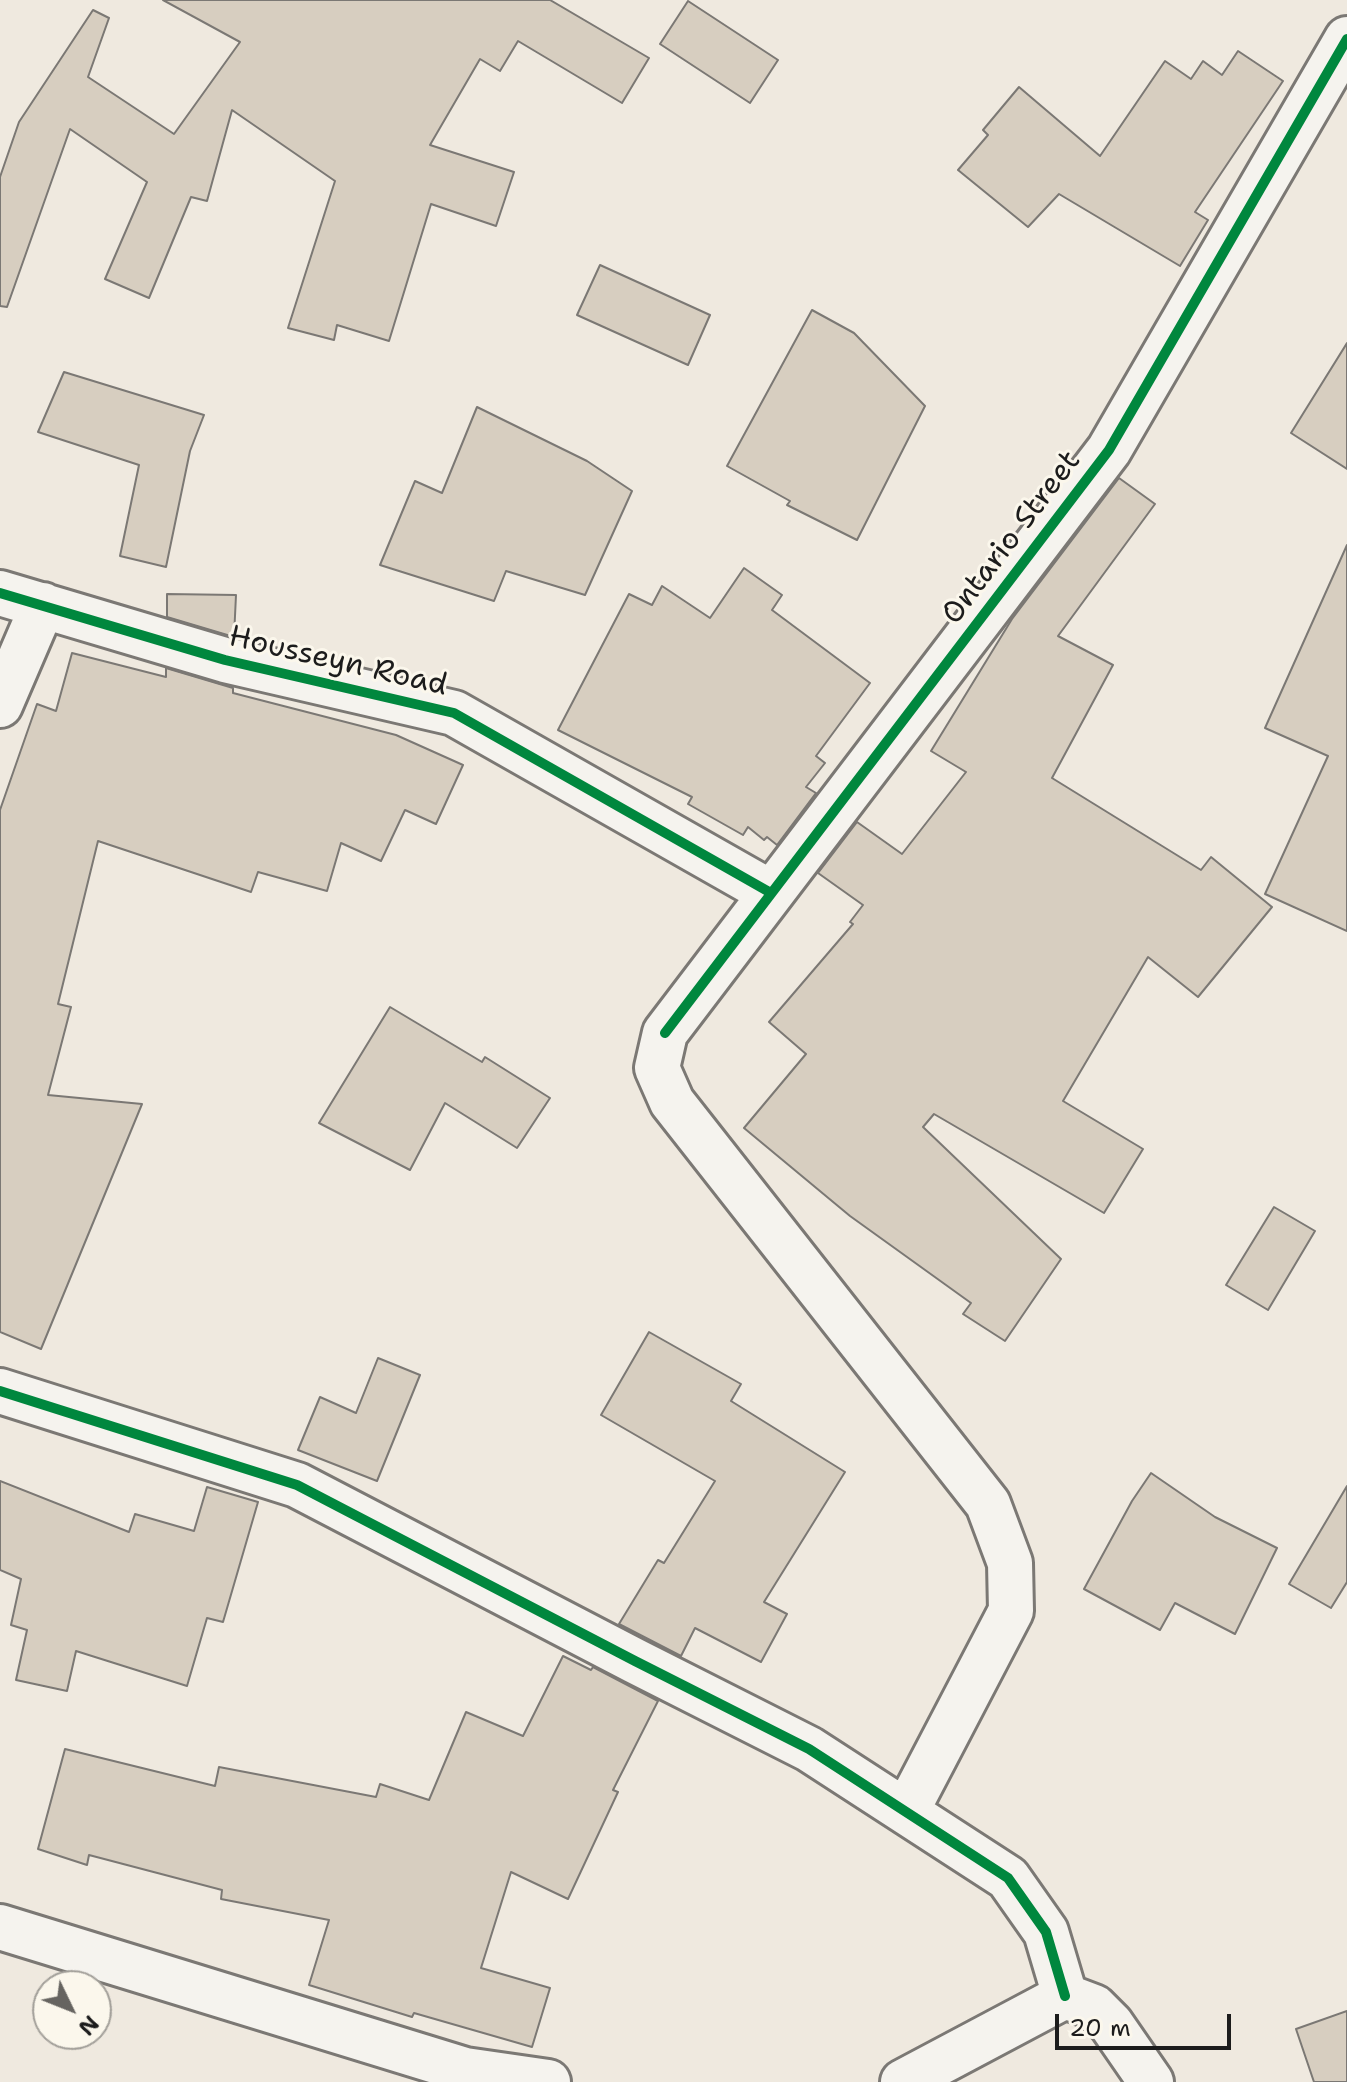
<!DOCTYPE html>
<style>
body{margin:0}
#map{position:relative;width:1347px;height:2082px;overflow:hidden;background:#efe9df;font-family:"Shantell Sans",sans-serif}
canvas{display:block}
.north{position:absolute;left:32px;top:1970px;width:80px;height:80px;box-sizing:border-box;background:#fbf7ec;border:2px solid #a29f99;border-radius:50%;rotate:133deg;font-size:22px;font-weight:700;line-height:32px;text-align:center;color:#1c1c1c}
.north::after{content:'';display:block;margin:auto;width:28px;height:36px;background:#666460;clip-path:polygon(50% 0,100% 100%,50% 72%,0 100%)}
.scale{position:absolute;left:1055px;top:2014px;width:176px;height:36px;box-sizing:border-box;border:4px solid #1c1c1c;border-top:0;padding-left:10px;font-size:24px;line-height:28px;white-space:nowrap;color:#1c1c1c;-webkit-text-stroke:6px #fbf7ec;paint-order:stroke}
</style>
<div id="map">
<canvas width="1347" height="2082"></canvas>
<div class="north">N</div>
<div class="scale">20 m</div>
</div>
<script>
const c = document.querySelector('canvas').getContext('2d');
c.lineJoin = 'round';
function paint(path, color) {
  c.fillStyle = color;
  c.fill(path, 'evenodd');
}
function stroke(path, color, width, dash) {
  c.strokeStyle = color;
  c.lineWidth = width;
  c.lineCap = dash ? 'butt' : 'round';
  c.setLineDash(dash || []);
  c.stroke(path);
}
function label(font, color, halo, rows, align = 'center') {
  c.font = font + ' "Shantell Sans",sans-serif';
  c.lineWidth = 6;
  c.setLineDash([]);
  c.textBaseline = 'middle';
  c.strokeStyle = halo;
  c.fillStyle = color;
  for (const [text, x, y, turn = 0] of rows) {
    c.save();
    c.translate(x, y);
    c.rotate((+turn || 0) * Math.PI / 180);
    c.textAlign = isNaN(turn) ? turn : align;
    if (halo) c.strokeText(text, 0, 0);
    c.fillText(text, 0, 0);
    c.restore();
  }
}
const building = new Path2D(`
 M163 0H550L649 58 622 103 518 41 500 71 480 59 430 145 514 172 496 226 431 204 389 341 337 325 334 340 288 328 335 181 232 110 207 201 191 197 149 298 105 279 147 182 70 129 7 307 0 306V177L19 122 93 10 109 18 88 77 174 134 240 42Z
 M688 1 778 60 750 103 660 44Z
 M1238 51 1283 81 1195 212 1208 220 1180 266 1059 194 1028 227 958 170 988 135 983 130 1019 87 1100 156 1165 61 1191 79 1203 61 1222 75Z
 M600 265 710 315 688 365 577 315Z
 M812 310 854 333 925 406 857 540 787 505 790 501 727 466Z
 M1347 343V469L1291 433Z
 M64 372 204 415 190 451 166 567 120 556 139 465 38 432Z
 M477 407 587 461 632 491 585 595 506 571 494 601 380 565 415 481 442 493Z
 M1119 478 1155 504 1058 636 1113 665 1052 778 1201 870 1211 857 1272 907 1198 997 1148 957 1063 1101 1143 1149 1104 1213 934 1114 923 1127 1061 1259 1005 1341 963 1314 971 1303 850 1216 744 1128 806 1054 769 1022 853 924 850 922 863 905 818 873 857 822 902 854 966 772 931 751 1012 619Z
 M1347 545V931L1265 894 1328 756 1265 728Z
 M744 568 782 595 772 610 870 683 816 756 825 763 806 787 816 793 777 845 767 837 764 840 748 827 743 835 688 804 692 797 558 730 629 594 652 605 662 586 710 618Z
 M167 594 236 595 234 637 167 617Z
 M72 653 166 677V668L233 688V693L396 735 463 765 436 824 405 810 381 861 341 843 327 891 258 872 251 892 98 841 58 1004 71 1007 48 1095 142 1104 41 1349 0 1332V810L37 704 56 711Z
 M390 1007 482 1062 485 1057 550 1098 517 1148 445 1103 410 1170 319 1123Z
 M1274 1207 1315 1231 1268 1310 1226 1285Z
 M649 1332 741 1384 731 1401 845 1472 764 1602 787 1614 761 1662 695 1628 681 1656 619 1624 658 1560 664 1563 715 1481 601 1415Z
 M378 1358 420 1375 377 1481 298 1450 320 1397 356 1413Z
 M1151 1473 1215 1517 1277 1548 1235 1634 1175 1603 1160 1630 1084 1589 1132 1501Z
 M0 1481 129 1532 135 1514 194 1531 207 1487 258 1502 223 1622 207 1618 187 1686 76 1651 67 1691 16 1680 27 1630 11 1625 21 1579 0 1570Z
 M1347 1486V1582L1331 1608 1289 1584Z
 M563 1656 591 1670 593 1667 658 1701 613 1790 618 1792 568 1899 511 1872 481 1968 550 1988 532 2047 414 2013 412 2017 309 1985 329 1920 221 1899 222 1890 89 1855 87 1865 38 1849 65 1749 215 1786 219 1767 376 1797 380 1784 429 1800 466 1712 523 1736Z
 M1347 2011V2082H1314L1296 2029Z`);
const minor = new Path2D(`
 M0 593 225 660 454 713 771 893
 M0 705 43 605
 M0 1391 297 1485 635 1661 809 1749 1008 1878 1046 1932 1065 1996
 M906 1812 1011 1611 1010 1563 988 1504 672 1102 657 1068 665 1033 1109 450 1347 39
 M0 1927 465 2070 548 2082
 M903 2082 1065 1996 1094 2007 1111 2024 1151 2082`);
const cycleway = new Path2D(`
 M0 593 225 660 454 713 771 893
 M665 1033 1109 450 1347 39
 M0 1391 297 1485 635 1661 809 1749 1008 1878 1046 1932 1065 1996`);
const streetNames = [
 ["Ontario Street",1012,538,-53],
 ["Housseyn Road",338,662,13]
];
paint(building, '#d7cec0');
stroke(building, '#7b7874', 2);
stroke(minor, '#7b7874', 50);
stroke(minor, '#f5f3ee', 44);
stroke(cycleway, '#00873e', 10);
label('30px', '#1c1c1c', '#fbf7ec', streetNames);
</script>
